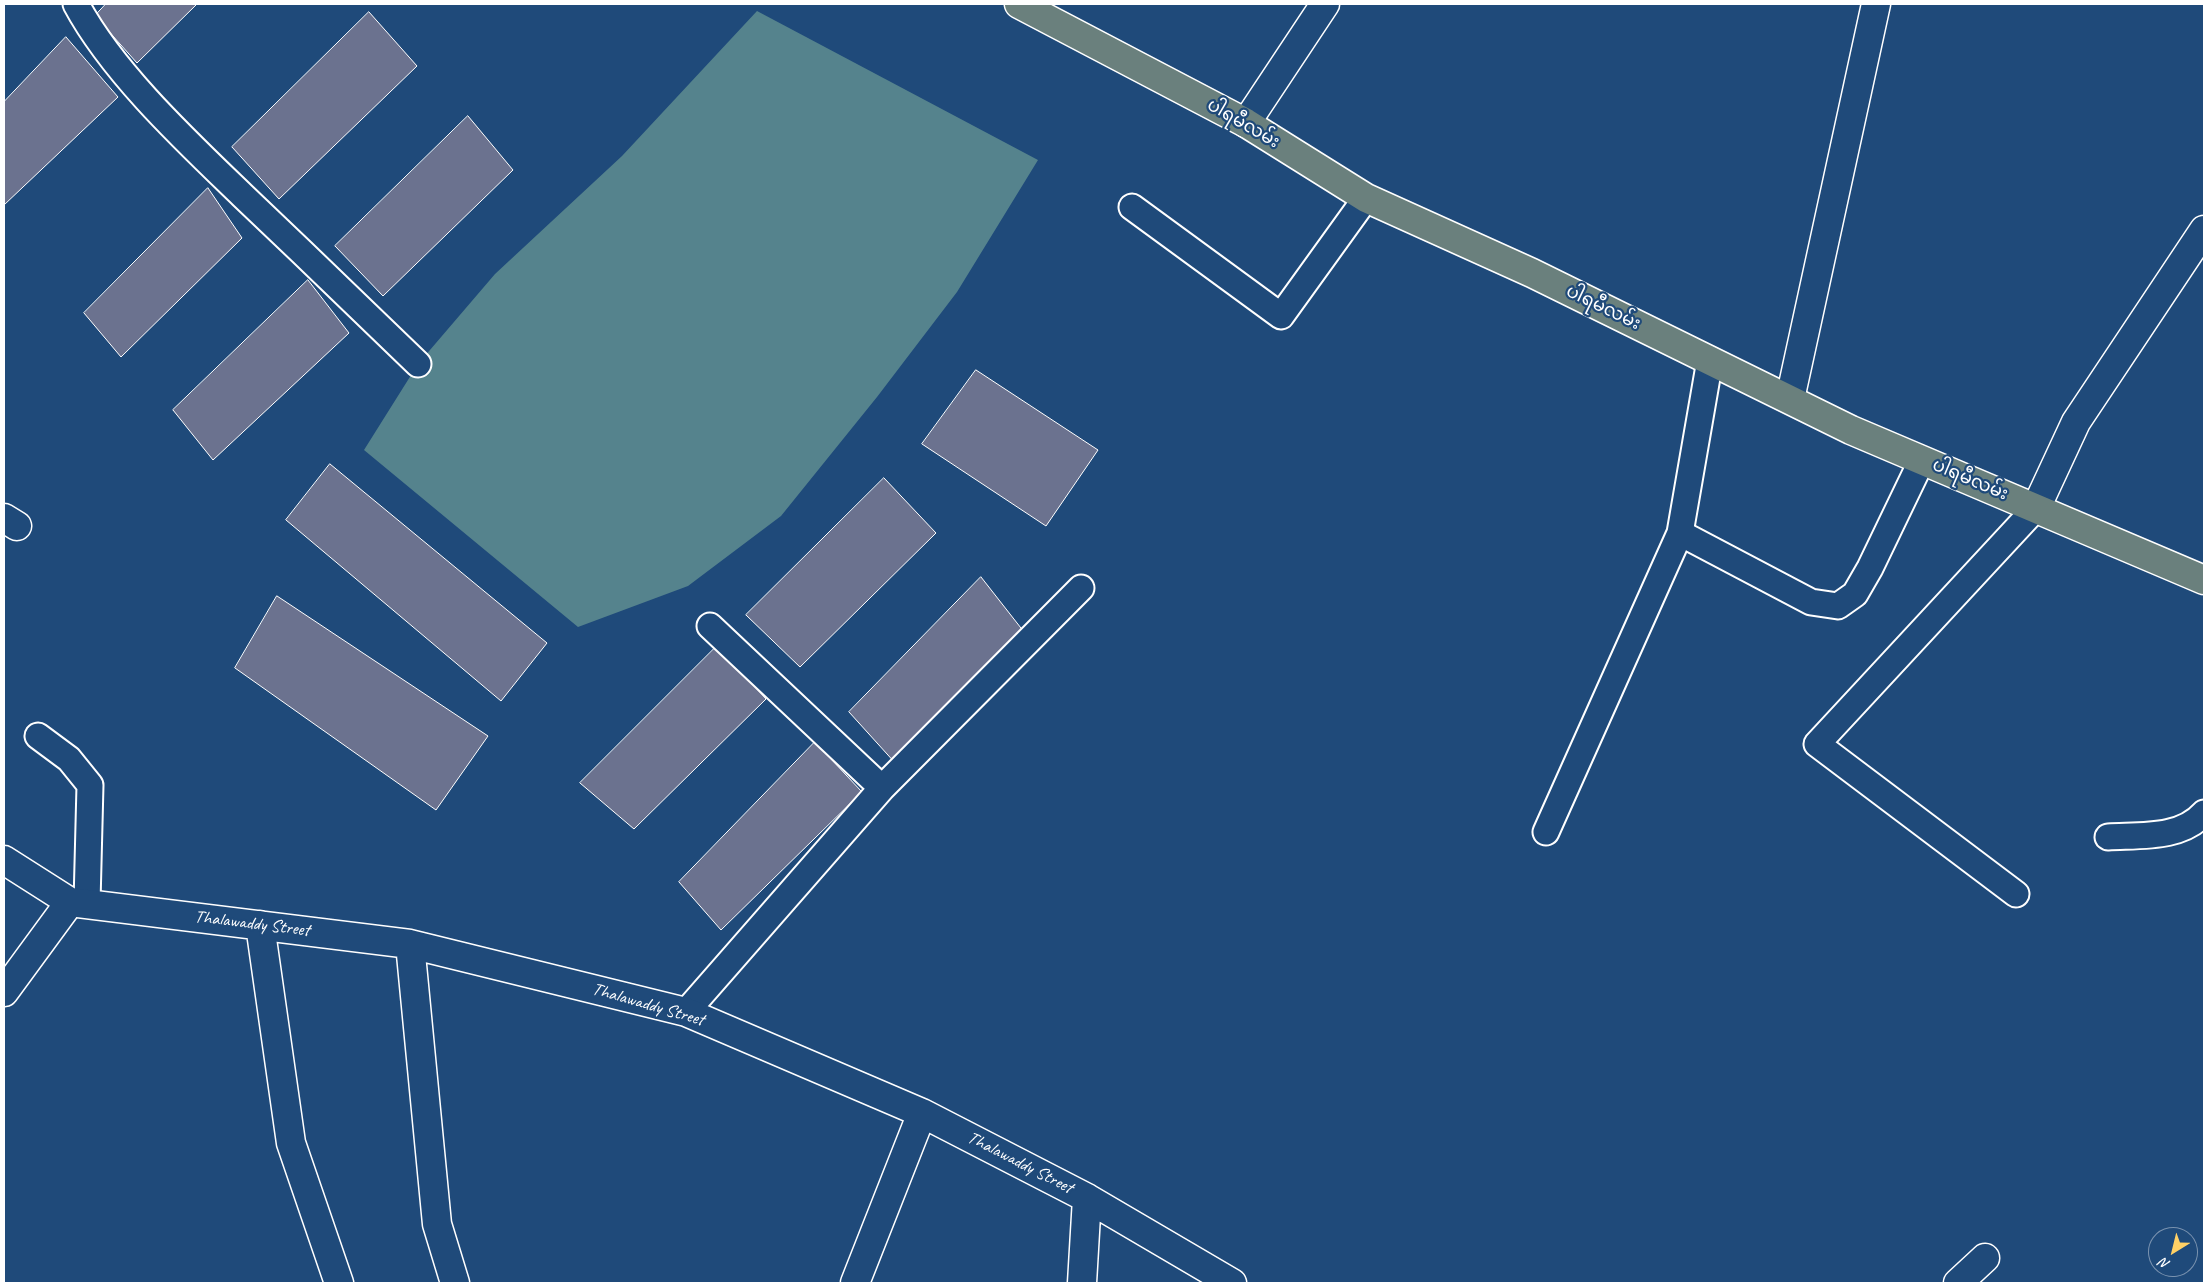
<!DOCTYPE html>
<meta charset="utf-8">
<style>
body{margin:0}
#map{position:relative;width:2208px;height:1287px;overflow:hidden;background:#1f4a7a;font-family:Caveat,sans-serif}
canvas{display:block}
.frame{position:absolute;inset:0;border:5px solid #fff;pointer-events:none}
.north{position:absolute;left:2148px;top:1227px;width:50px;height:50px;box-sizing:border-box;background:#1f4a7a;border:1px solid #7992af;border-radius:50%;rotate:216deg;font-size:14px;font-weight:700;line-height:20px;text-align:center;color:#fff}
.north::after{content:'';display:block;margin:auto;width:18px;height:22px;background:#ffd166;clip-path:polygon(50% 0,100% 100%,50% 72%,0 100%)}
</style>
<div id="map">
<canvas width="2208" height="1287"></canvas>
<div class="frame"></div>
<div class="north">N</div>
</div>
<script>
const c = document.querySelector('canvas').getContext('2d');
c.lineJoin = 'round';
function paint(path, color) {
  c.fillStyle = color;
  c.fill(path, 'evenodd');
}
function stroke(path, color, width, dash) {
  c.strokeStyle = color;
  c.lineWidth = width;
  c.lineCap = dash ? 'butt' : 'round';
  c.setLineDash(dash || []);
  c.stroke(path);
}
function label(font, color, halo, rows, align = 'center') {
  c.font = font + ' Caveat,"Noto Sans Myanmar",sans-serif';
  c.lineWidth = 4.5;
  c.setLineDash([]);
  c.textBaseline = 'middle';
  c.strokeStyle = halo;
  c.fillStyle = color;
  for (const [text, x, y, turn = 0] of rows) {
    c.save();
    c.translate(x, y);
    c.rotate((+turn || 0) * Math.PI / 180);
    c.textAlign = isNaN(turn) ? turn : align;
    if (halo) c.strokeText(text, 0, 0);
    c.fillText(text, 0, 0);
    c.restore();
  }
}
const green = new Path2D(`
 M757 11 1038 160 957 292 877 397 781 516 688 586 578 627 364 450 418 364 495 274 622 156Z`);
const building = new Path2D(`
 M106 4H197L137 63 95 16Z
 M369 12 417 66 279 199 232 147Z
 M66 37 118 97 4 205V102Z
 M468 116 513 170 383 296 335 246Z
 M208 188 242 238 121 357 84 313Z
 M308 280 349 333 213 460 173 410Z
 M976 370 1098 450 1046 526 922 444Z
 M330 464 547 643 501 701 286 520Z
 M884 478 936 533 800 667 746 615Z
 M981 577 1028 637 897 765 849 712Z
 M277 596 488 736 436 810 235 668Z
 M717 646 766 699 634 829 580 783Z
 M815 742 862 792 721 930 679 882Z`);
const lane = new Path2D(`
 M76 4C113 73 186 141 242 195 301 251 359 307 418 364
 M1132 207 1281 316 1366 198
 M1710 360 1680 533 1811 602 1838 606 1855 594 1870 568 1922 460
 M710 626 882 788
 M38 736 69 759 90 785 87 903
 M1546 832 1680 533
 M2108 837C2141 835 2181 839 2204 813
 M2016 894 1817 744 2036 508
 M686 1012 882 788 1081 588`);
const street = new Path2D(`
 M1246 123 1325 4
 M1790 399 1876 4
 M2036 508 2076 422 2204 230
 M4 518 17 526
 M4 860 70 902 410 944 686 1012 922 1113 1087 1198 1232 1283
 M260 925 291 1143 339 1283
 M410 944 437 1224 455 1283
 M4 992 70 902
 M855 1283 922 1113
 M1082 1283 1087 1198
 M1958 1283 1985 1258`);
const primary = new Path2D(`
 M1019 4 1246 123 1366 198 1532 273 1851 430 2204 580`);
const streetNames = [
 ["ပါရမီလမ်း",1243,124,30],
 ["ပါရမီလမ်း",1603,308,26],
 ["ပါရမီလမ်း",1970,480,23],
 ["Thalawaddy Street",252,924,7],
 ["Thalawaddy Street",648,1005,16],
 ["Thalawaddy Street",1020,1163,27]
];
paint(green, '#55838d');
paint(building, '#6b728f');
stroke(building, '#fff', 1);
stroke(lane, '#fff', 29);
stroke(street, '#fff', 31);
stroke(primary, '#fff', 31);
stroke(lane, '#1f4a7a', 25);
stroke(street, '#1f4a7a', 28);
stroke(primary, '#6a807d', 28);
label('18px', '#fff', '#1f4a7a', streetNames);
</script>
